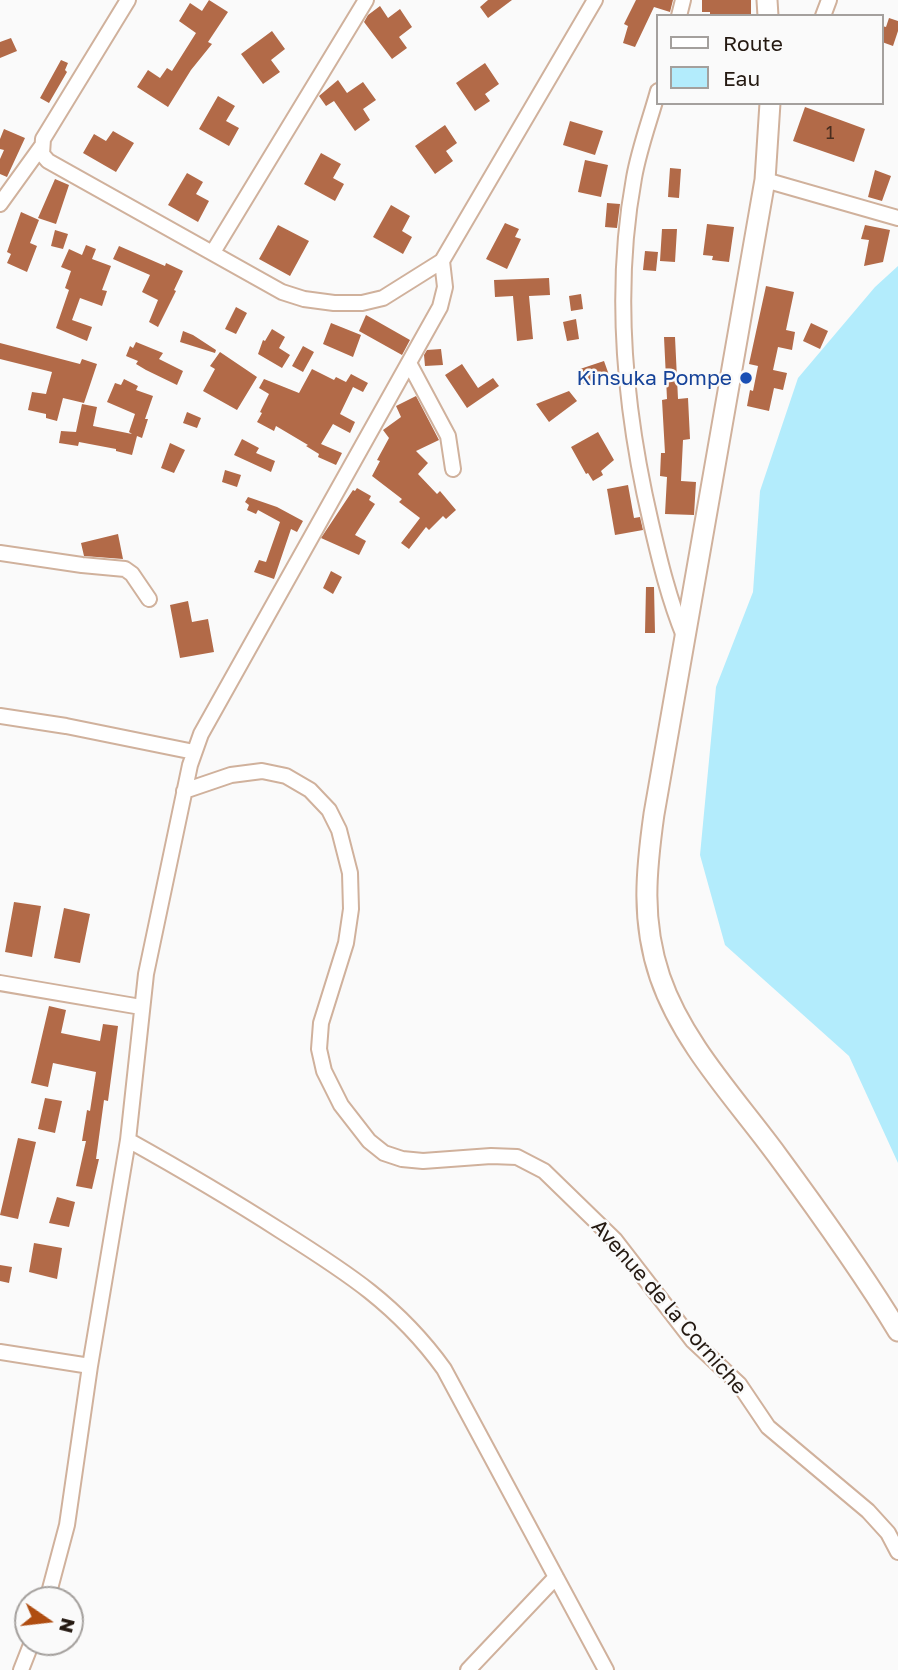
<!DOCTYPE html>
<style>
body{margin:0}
#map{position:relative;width:898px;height:1670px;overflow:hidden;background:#fafafa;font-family:"Golos Text",sans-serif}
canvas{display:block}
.legend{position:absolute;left:656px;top:14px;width:228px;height:91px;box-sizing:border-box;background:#fafafa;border:2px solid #a4a09d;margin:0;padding:9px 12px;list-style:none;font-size:21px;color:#241911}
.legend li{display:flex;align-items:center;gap:14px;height:35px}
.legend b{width:35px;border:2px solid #a4a09d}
.north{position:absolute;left:14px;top:1586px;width:70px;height:70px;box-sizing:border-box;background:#fafafa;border:2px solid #a4a09d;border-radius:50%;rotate:104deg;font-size:19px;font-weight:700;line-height:28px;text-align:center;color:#241911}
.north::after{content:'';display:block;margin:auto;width:24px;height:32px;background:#af4d11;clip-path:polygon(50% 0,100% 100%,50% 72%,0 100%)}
</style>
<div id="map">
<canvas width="898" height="1670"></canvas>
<ul class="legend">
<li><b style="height:9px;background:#fff"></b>Route</li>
<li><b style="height:19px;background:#b3ecfc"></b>Eau</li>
</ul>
<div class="north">N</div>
</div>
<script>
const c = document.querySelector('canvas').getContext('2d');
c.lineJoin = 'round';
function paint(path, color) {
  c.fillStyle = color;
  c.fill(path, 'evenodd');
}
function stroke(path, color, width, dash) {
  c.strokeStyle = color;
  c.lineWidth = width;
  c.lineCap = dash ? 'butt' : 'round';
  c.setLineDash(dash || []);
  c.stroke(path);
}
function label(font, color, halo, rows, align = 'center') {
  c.font = font + ' "Golos Text",sans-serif';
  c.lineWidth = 5;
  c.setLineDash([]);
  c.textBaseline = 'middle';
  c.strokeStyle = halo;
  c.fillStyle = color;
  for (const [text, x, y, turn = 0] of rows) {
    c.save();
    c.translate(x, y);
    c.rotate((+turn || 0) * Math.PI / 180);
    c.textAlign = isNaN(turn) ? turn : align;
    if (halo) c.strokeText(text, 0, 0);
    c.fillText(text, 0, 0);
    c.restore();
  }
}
const water = new Path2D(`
 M898 266V1163L849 1056 725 945 700 855 716 687 753 592 760 491 798 378 875 287Z`);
const building = new Path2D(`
 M209 0 228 12 208 42 212 44 191 70 168 107 137 87 148 70 160 78 167 68 172 71 196 33 179 21 190 3 202 11Z
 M488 0H512L488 18 480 7Z
 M636 0H673L670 12 654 7 635 47 623 43 628 26 624 24Z
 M702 0H751V16H710V12H702Z
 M380 6 388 18 400 9 412 27 399 37 407 48 392 59 364 22 368 15Z
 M889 18 898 21V31L893 46 882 42V26L886 27Z
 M272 31 285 49 271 60 280 72 263 84 241 54Z
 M11 38 17 51 0 58V42Z
 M61 60 68 63 65 70 67 72 49 103 40 98Z
 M485 63 499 84 485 94 490 101 475 111 456 83Z
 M338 80 347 93 363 82 376 100 363 109 370 120 355 131 334 101 326 106 319 96Z
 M218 96 235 106 226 121 239 128 229 146 199 129Z
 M805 107 865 129 854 162 793 141Z
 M570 121 603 131 595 155 563 145Z
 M445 125 457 143 446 151 453 161 435 174 415 146Z
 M4 129 25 138 7 177 0 174V159L4 150 0 149V139Z
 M113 131 134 143 116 172 83 153 94 134 106 141Z
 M321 153 341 164 333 178 344 184 335 201 304 184Z
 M585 160 608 165 601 197 578 192Z
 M670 168 681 169 679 198 668 197Z
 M875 170 891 176 882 201 868 197Z
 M187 173 203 182 196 194 209 201 198 222 168 205Z
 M55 179 69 185 56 224 38 218Z
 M607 203 620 204 617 228 605 227Z
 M391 205 410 216 402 231 412 237 403 254 373 237Z
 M21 212 39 220 30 243 37 246 27 272 7 263 11 254 7 252Z
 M505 223 519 229 515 237 521 239 507 269 486 259Z
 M707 224 734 227 729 262 712 260 713 256 703 255Z
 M278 225 309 241 290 276 259 259Z
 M865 225 890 230 883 262 864 266 869 240 861 239Z
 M662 229H677L675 262 660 261Z
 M55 230 68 234 63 249 51 246Z
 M86 245 96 249 92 259 111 266 102 290 107 291 102 306 80 298 72 320 92 327 87 341 56 328 69 290 65 288 71 271 61 267 69 249 82 255Z
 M119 246 165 266 166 263 183 271 174 290 176 291 158 327 149 322 158 300 142 292 150 275 113 259Z
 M645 251 658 252 656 271 643 270Z
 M549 278 550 295 529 296 533 339 517 341 513 296 495 297 494 280Z
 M766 286 794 292 786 330 795 332 792 350 778 347 773 370 787 373 783 390 774 388 769 411 747 406 750 390 753 391 758 366 749 364Z
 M581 294 583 309 571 311 569 296Z
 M236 307 247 313 236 334 225 329Z
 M366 315 410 340 402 355 359 331Z
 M576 319 579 339 567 341 563 322Z
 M331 323 361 335 353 357 323 344Z
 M811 323 828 331 820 349 803 341Z
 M272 329 285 337 279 348 290 355 282 368 258 354 263 340 265 341Z
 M183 331 193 335 216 350 215 353 180 342Z
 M664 337H675L678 399 688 398 690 439 683 440 681 481 696 482 694 515 665 514 667 477 660 476 661 453H665L662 400 667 399Z
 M136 342 163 353 159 359 183 371 177 385 146 370 136 364 138 361 126 356 130 346 133 348Z
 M0 343 80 364 82 359 97 364 84 403 63 398 57 421 46 418V414L28 410 32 392 46 394 52 372 0 359Z
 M303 346 314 352 303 372 292 366Z
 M441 349 443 365 425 366 424 355 427 350Z
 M220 352 257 377 237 410 203 391 215 369 210 366Z
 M604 361 609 375 582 384 577 370Z
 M462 364 478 388 493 378 499 386 467 408 445 375Z
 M312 369 334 380 336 377 346 382 351 374 368 383 363 392 353 387 340 414 355 422 350 433 333 424 321 444 342 453 336 465 318 457 319 454 306 446 308 445 276 426 274 431 257 422 262 413 260 412 269 394 259 388 264 379 299 393Z
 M124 379 138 386 136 390 153 396 145 419H148L142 438 137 436 132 455 116 451V449L79 442 78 446 59 443 61 431 76 432 82 404 97 407 93 426 132 434 129 432 135 414 107 402 115 383 121 385Z
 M569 391 577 401 549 422 536 404Z
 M416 396 439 440 416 451 428 463 418 474 437 494 440 491 456 510 446 519 443 516 429 530 426 527 409 549 401 543 420 518 399 502 402 499 372 476 380 461 377 460 389 438 383 430 401 417 396 406Z
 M187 412 201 418 197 428 183 423Z
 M598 432 614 460 601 471 603 475 593 481 588 473 586 474 571 447Z
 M242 439 259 448 256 453 275 461 271 472 234 455Z
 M170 443 185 450 174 473 161 468Z
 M225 470 241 475 237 487 222 482Z
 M628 485 634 518 640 517 643 530 615 535 607 489Z
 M357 488 371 496 369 500 375 504 355 535 366 541 359 555 321 538 353 490 355 491Z
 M248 497 277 507 303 521 297 532 291 529 274 579 254 572 259 560 266 562 280 522 258 510 256 514 247 510 249 505 245 502Z
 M118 534 123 559 84 556 81 543Z
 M331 571 342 577 333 594 323 588Z
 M646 587H654L655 633H645Z
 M188 601 192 622 208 619 214 652 180 658 170 605Z
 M14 902 41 906 32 957 5 952Z
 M64 908 90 914 80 963 54 958Z
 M49 1006 66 1010 61 1033 100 1041 103 1024 118 1026 108 1101 104 1100 96 1159H99L92 1189 76 1186 86 1141H82L87 1110 90 1111 96 1072 53 1063 48 1087 31 1083Z
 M45 1098 62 1101 55 1133 38 1129Z
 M18 1138 36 1142 18 1219 0 1215Z
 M57 1197 75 1202 69 1227 49 1223Z
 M34 1243 62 1248 57 1279 29 1272Z
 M0 1265 12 1267 9 1283 0 1281Z`);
const minor = new Path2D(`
 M128 0 43 139 42 154 48 161 282 292 304 299 334 303H362L383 298 442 261 595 0
 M679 16 683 0
 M823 16 829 0
 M658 91C650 120 639 149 634 178 613 292 625 412 651 523 660 562 669 599 684 636
 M765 180 898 218
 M0 204 41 147
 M213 252 366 0
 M409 363 448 436 453 469
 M0 553 82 565 125 569 132 574 149 599
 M0 716 66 726 194 752
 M184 791 231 775 262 771 286 776 310 790 329 810 339 830 350 873 351 909 346 943 321 1023 319 1049 324 1071 341 1105 369 1141 384 1153 402 1159 423 1161 491 1156 517 1157 544 1171 615 1240 693 1341 739 1384 768 1427 868 1511 888 1533 898 1552
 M0 983 141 1007
 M128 1140C180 1169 231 1199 281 1231 346 1272 398 1305 444 1369L606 1670
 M0 1352 90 1366
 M47 1600 67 1525 90 1366 128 1140 146 974 190 765 201 734 440 307 445 287 442 261
 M21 1670 32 1642
 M468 1670 556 1577`);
const major = new Path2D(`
 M767 0 768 16
 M770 103 765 180 654 814C646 871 641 921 660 977 683 1044 736 1099 777 1155 819 1212 861 1270 898 1331`);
const markers = [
 [746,378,7,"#1a4fb4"]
];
const numberNames = [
 ["1",830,133]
];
const transitNames = [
 ["Kinsuka Pompe",732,378]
];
const streetNames = [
 ["Avenue de la Corniche",669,1307,49]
];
paint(water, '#b3ecfc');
paint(building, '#b26a48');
stroke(minor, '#d0b19c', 18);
stroke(major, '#d0b19c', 23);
stroke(minor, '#fff', 14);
stroke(major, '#fff', 19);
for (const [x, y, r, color] of markers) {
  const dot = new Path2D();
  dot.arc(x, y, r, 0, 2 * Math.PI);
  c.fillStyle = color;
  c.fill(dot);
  stroke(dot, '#fafafa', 2.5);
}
label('18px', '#482d1f', null, numberNames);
label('21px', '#164399', '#fafafa', transitNames, 'right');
label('21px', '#241911', '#fafafa', streetNames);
</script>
